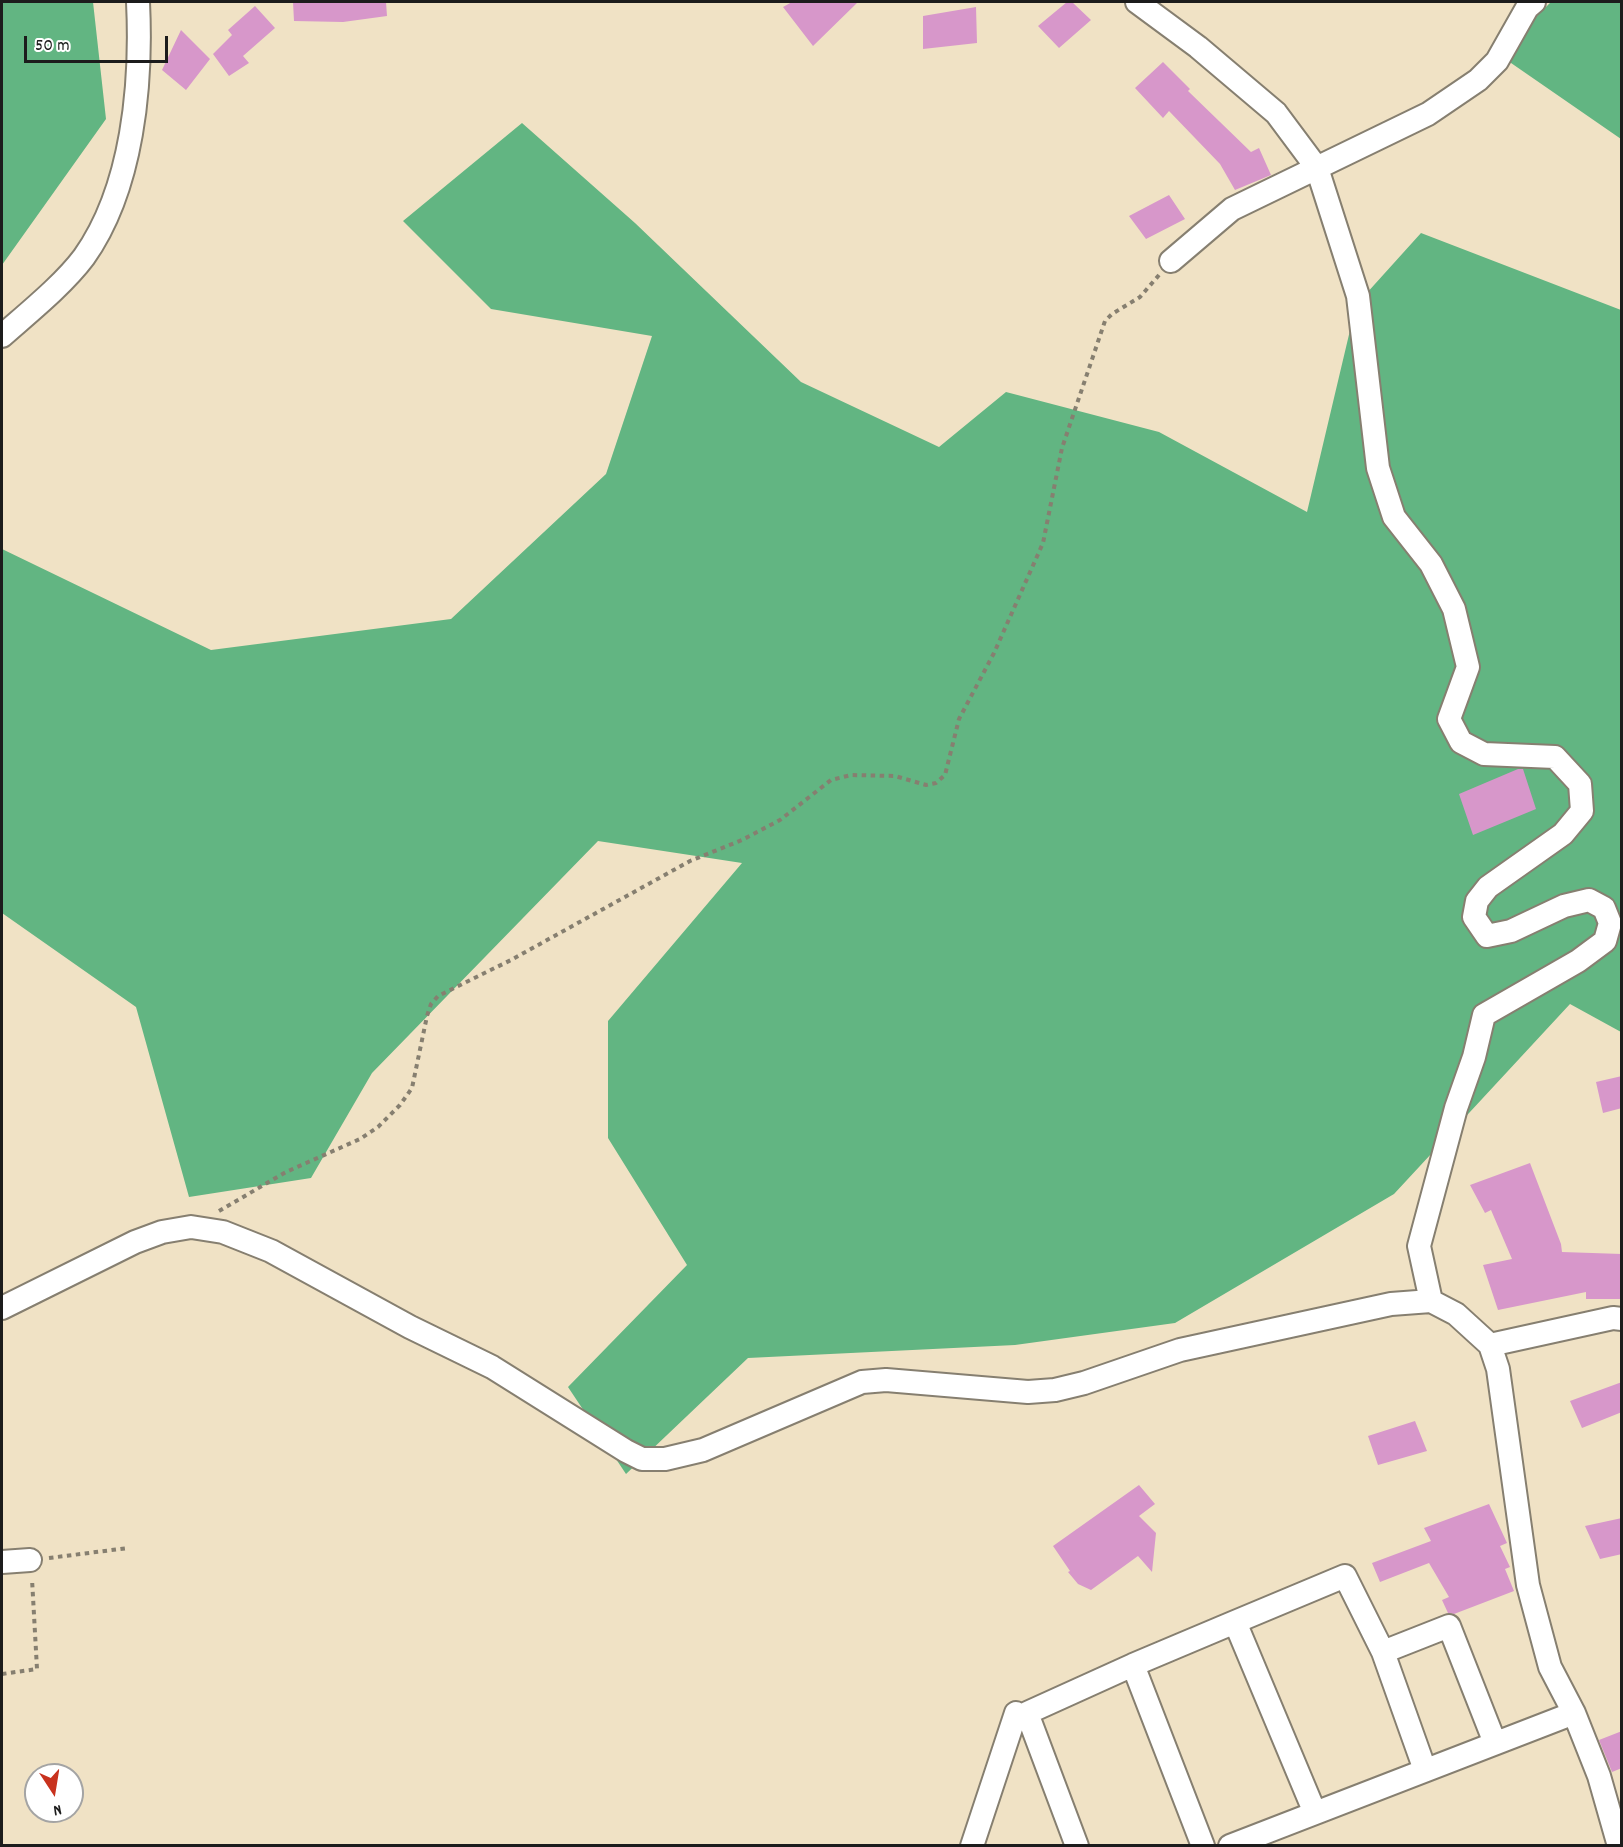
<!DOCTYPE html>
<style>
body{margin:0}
#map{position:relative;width:1623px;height:1847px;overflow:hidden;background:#f0e2c5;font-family:Dekko,sans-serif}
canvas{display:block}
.frame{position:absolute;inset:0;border:3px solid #1c1c1c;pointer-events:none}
.north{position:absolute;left:24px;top:1763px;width:60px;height:60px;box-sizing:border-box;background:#fff;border:2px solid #a4a4a4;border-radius:50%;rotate:168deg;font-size:16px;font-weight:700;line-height:24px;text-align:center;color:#1c1c1c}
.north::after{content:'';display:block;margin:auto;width:21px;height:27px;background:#c8321e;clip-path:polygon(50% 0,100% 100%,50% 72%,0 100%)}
.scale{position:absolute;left:24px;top:36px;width:144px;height:27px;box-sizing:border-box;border:3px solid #1c1c1c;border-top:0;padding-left:8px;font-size:18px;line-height:21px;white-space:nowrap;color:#1c1c1c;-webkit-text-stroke:4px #fff;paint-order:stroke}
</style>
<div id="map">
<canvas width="1623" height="1847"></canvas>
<div class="frame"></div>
<div class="north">N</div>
<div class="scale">50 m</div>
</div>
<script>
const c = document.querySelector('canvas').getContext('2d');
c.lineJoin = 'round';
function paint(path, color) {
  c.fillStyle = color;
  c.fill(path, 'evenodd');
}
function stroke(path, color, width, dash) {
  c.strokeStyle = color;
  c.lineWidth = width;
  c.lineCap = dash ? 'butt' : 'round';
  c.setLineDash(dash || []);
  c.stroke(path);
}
const forest = new Path2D(`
 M2 2H93L106 119 2 265Z
 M1551 2H1621V139L1498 54Z
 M522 123 635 223 801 382 939 447 1006 392 1159 432 1307 512 1356 305 1421 233 1621 310V1032L1570 1004 1394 1194 1175 1323 1015 1345 748 1358 626 1474 568 1387 687 1265 608 1138V1021L742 863 598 841 372 1073 311 1178 189 1197 136 1007 2 913V549L211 650 451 619 606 474 652 336 491 309 403 221Z`);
const building = new Path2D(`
 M293 2H386L387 16 343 22 294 21Z
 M792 2H858L813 46 783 7Z
 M1067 2H1072L1091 20 1059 48 1038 26Z
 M255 6 275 28 243 56 249 63 229 76 213 54 232 35 228 30Z
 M976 7 977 43 923 49V16Z
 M181 30 210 59 186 90 162 70Z
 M1163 62 1190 89 1188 91 1251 152 1259 148 1271 175 1235 190 1220 164 1169 111 1163 118 1135 88Z
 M1169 195 1185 219 1146 239 1129 216Z
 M1518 769H1523L1536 809 1473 835 1459 794Z
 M1622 1076V1108L1603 1113 1596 1082Z
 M1530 1163 1561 1244 1562 1252 1622 1254V1299H1586V1292L1498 1310 1483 1265 1512 1259 1491 1210 1485 1213 1470 1185Z
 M1622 1382V1412L1582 1428 1570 1401Z
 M1415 1421 1427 1451 1378 1465 1368 1436Z
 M1139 1485 1155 1504 1139 1516 1156 1533 1152 1572 1138 1556 1091 1590 1078 1584 1068 1572 1070 1571 1053 1546Z
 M1489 1504 1507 1543 1500 1546 1510 1567 1505 1569 1514 1591 1454 1614 1448 1613 1442 1600 1449 1597 1429 1563 1380 1582 1372 1563 1431 1541 1424 1528Z
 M1622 1518V1554L1600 1559 1585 1526Z
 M1622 1731V1768L1612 1772 1599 1740Z`);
const path = new Path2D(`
 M219 1211 286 1172 360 1139 378 1127 400 1105 412 1088 427 1016 431 1004 438 996 511 960 690 861 742 840 780 820 831 780 851 775 895 776 926 785 936 783 945 775 959 719 994 653 1043 543 1062 448 1105 321 1112 314 1140 297 1159 275
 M49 1558 128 1548
 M2 1674 37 1669 32 1579`);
const minor = new Path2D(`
 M1137 2 1198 47 1276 113 1317 168 1358 296 1378 468 1394 517 1431 564 1454 609 1468 667 1449 719 1461 742 1484 754 1555 757 1580 784 1582 811 1563 834 1488 887 1477 901 1474 917 1487 936 1511 931 1564 906 1589 900 1604 908 1610 923 1605 941 1578 961 1484 1015 1474 1057 1456 1108 1419 1246 1431 1301
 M1171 261 1232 209 1428 114 1478 80 1497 61 1527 8 1534 2
 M2 336C28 313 63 285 84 257 133 188 142 84 138 2
 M2 1308 135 1242 162 1232 191 1227 223 1232 271 1251 410 1327 492 1367 626 1451 642 1459H665L703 1450 862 1382 886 1380 1028 1392 1055 1390 1084 1383 1180 1350 1391 1304 1431 1301 1456 1314 1490 1345 1498 1369 1528 1585 1550 1667 1574 1713 1599 1776 1619 1846
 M1490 1345 1613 1318 1622 1319
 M2 1562 30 1560
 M1383 1652 1425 1770
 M1315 1813 1235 1622 1345 1576 1383 1652 1449 1626 1495 1743
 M972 1846 1016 1713
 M1077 1846 1027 1713 1133 1665
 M1203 1846 1133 1665 1235 1622
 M1230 1846 1574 1713`);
paint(forest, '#62b582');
paint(building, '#d797ca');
stroke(minor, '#867f70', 26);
stroke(path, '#867f70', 4, [4.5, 4.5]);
stroke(minor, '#fff', 22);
</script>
